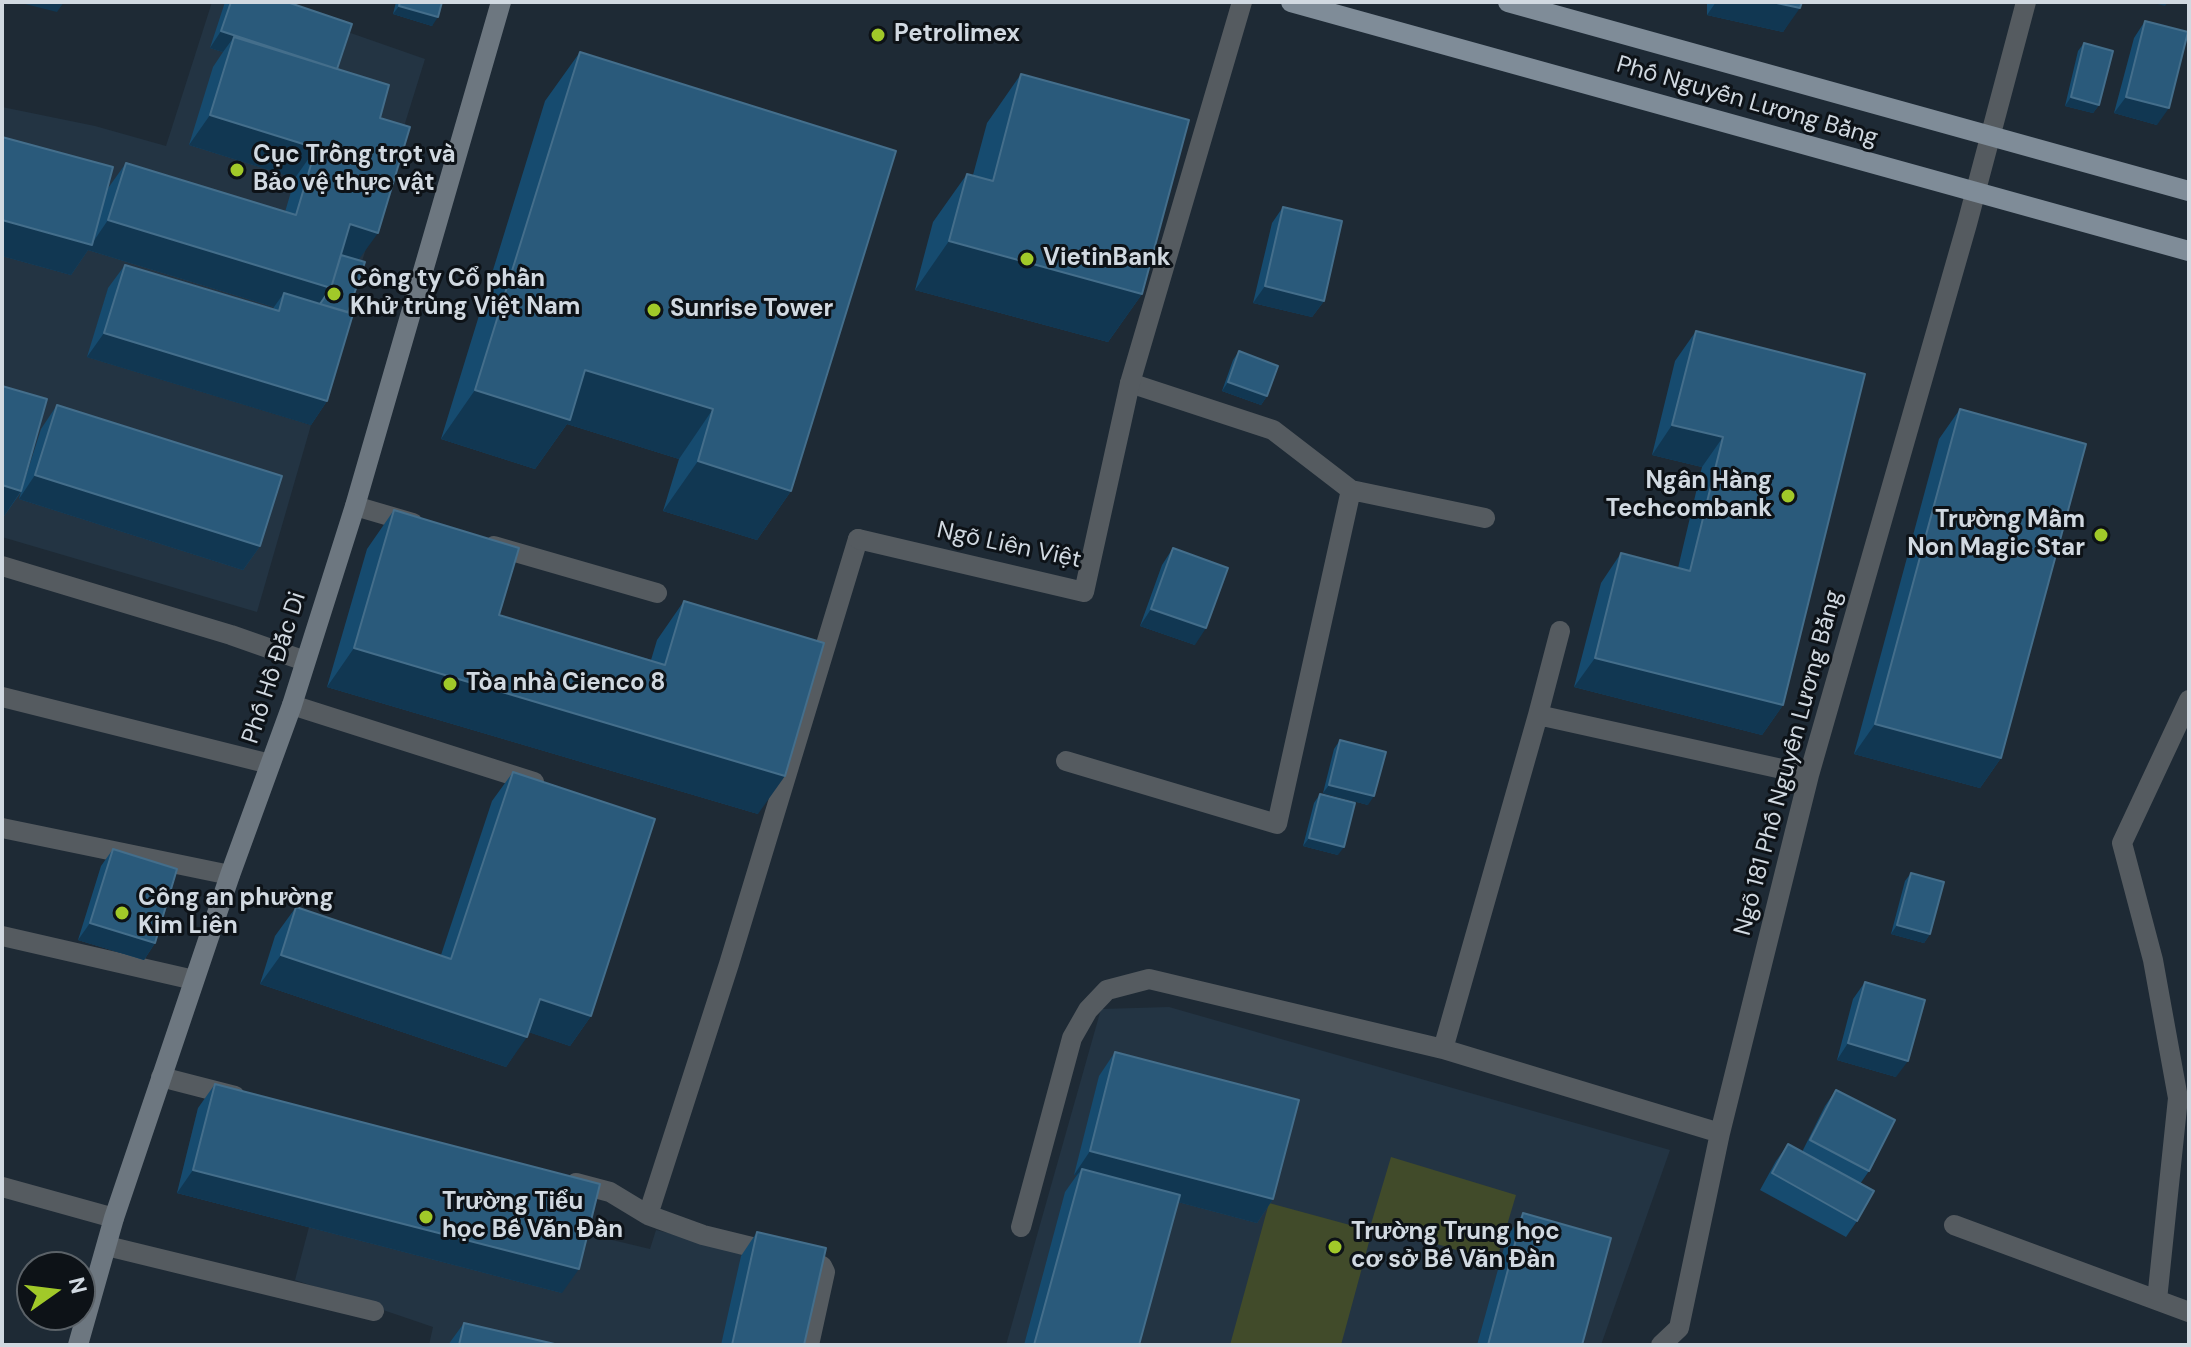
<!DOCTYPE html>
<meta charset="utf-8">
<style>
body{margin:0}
#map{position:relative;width:2191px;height:1347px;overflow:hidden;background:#1e2a35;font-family:"DM Sans",sans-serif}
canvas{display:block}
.frame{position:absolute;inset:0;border:4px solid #d1d9e1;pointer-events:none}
.north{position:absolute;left:16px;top:1251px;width:80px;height:80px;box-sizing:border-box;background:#0d1217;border:2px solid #5b6268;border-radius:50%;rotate:76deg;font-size:22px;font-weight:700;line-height:32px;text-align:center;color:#d1d9e1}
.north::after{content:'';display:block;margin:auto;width:28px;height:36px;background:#a1c929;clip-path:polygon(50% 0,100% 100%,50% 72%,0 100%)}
</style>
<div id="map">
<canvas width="2191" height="1347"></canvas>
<div class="frame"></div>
<div class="north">N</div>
</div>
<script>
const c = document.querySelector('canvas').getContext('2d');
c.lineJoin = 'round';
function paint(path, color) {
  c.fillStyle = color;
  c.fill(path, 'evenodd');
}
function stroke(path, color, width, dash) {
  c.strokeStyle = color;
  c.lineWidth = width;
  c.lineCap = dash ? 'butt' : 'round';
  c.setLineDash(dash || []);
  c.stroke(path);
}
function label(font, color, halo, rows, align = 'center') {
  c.font = font + ' "DM Sans",sans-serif';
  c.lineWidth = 6;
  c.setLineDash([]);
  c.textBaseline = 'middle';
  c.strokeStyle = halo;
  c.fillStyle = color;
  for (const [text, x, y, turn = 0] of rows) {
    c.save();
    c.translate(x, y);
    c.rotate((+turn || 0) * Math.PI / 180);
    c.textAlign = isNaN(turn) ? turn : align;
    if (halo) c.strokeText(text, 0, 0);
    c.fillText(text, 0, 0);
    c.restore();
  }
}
const built = new Path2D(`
 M212 2H262L425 59 359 271 307 329 108 289 88 357 311 425 257 612 2 537V107L95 126 166 146Z
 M1169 1007 1670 1150 1601 1345H1006L1101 1009Z
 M198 1108 579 1232 650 1249 656 1230 817 1268 800 1345H429L433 1327 295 1280 309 1227 177 1193Z`);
const green = new Path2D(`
 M1391 1157 1516 1195 1496 1262 1371 1224Z
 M1269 1203 1372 1231 1341 1345H1230Z`);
const lane = new Path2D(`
 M1130 383 1273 430 1351 490 1485 518
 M355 506 413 523
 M494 546 657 593
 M2 566 231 635 305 661
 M2 697 270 764
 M292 705 534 782
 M1066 761 1277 824 1351 490
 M2 828 230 875
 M2 936 194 980
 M161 1077 235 1096
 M576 1183 610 1192 648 1215 729 964 858 539
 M648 1215 703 1235 817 1263 822 1266 825 1272 809 1345
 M1954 1225 2189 1312
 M107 1246 374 1311
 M2157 1300 2178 1098 2153 960 2122 843 2189 700`);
const street = new Path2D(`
 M858 539 1084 592 1130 383 1242 2
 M1538 715 1560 631
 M1443 1049 1538 715 1809 775
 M2 1187 114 1218
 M1021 1227 1072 1038 1088 1010 1107 990 1149 979 1443 1049 1720 1133
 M1661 1345 1679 1328 1720 1133 1809 775 1967 224 2026 2`);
const secondary = new Path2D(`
 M78 1345 114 1218 230 875 292 705 355 506 501 2`);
const primary = new Path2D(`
 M1291 2 2189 251
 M1508 2 2189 191`);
const wall = new Path2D(`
 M225 2H287L337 69 380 118 359 260 348 312 327 401 311 425 87 357 108 288 125 265 273 309 274 307 88 250 71 275 2 256V137L106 191 126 163 285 212 295 178 189 145 213 67 223 52 210 48Z
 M396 2H442L432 26 393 14Z
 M1707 2H1802L1783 32 1707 15Z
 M2145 21 2157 125 2114 113 2134 38Z
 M2084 43 2099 105 2093 113 2065 106 2078 51Z
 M580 52 791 491 757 540 663 511 679 459 567 424 535 469 441 439 545 101Z
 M1021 74 1142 294 1108 342 915 290 933 222 967 174 973 175 987 123Z
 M1283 207 1324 301 1312 317 1253 303 1272 223Z
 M1696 331 1865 374 1783 705 1762 735 1574 687 1601 583 1621 553 1678 568 1702 467 1652 455 1675 361Z
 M1239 351 1267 396 1261 405 1222 391 1233 360Z
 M2 386 24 482 41 429 57 405 260 546 243 570 19 499 21 492 2 519Z
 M1960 409 2001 758 1980 788 1854 754 1939 439Z
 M394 510 499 615 651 660 657 640 684 601 758 814 327 687 367 549Z
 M1173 548 1195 645 1140 626 1162 565Z
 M1340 740 1368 805 1323 793 1334 749Z
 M513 772 591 1016 570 1046 529 1032 506 1067 260 984 275 936 296 907 441 955 492 801Z
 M1320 794 1338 855 1303 846 1314 803Z
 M113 849 155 943 144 960 78 940 101 866Z
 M1911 873 1930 934 1924 943 1891 934 1905 881Z
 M1865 982 1896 1077 1837 1060 1853 999Z
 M1115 1052 1273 1199 1257 1223 1178 1202 1139 1345H1024L1065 1192 1077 1175H1074L1099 1076Z
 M215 1084 562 1293 177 1193 198 1108Z
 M1836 1090 1869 1171 1860 1184 1857 1221 1846 1237 1760 1190 1776 1161 1788 1144 1802 1152 1825 1106Z
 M1523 1213 1582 1345H1477L1507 1237Z
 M757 1232 804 1345H721L741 1256Z
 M464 1323 559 1345H448Z`);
const shadedWall = new Path2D(`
 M17 2H64L57 12Z
 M1716 2H1772L1800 8 1783 32 1707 15Z
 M2150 2H2168L2165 6Z
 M399 6 438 17 432 26 393 14Z
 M221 31 337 70 234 37 223 52 210 48Z
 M2071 97 2099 105 2093 113 2065 106Z
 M2126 97 2169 108 2157 125 2114 113Z
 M210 115 316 148 295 178 189 145Z
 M2 220 91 245 108 220 331 288 310 318 284 293 274 307 88 250 71 275 2 256Z
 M350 224 378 233 357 262 329 254Z
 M949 241 1142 294 1108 342 915 290Z
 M1265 286 1324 301 1312 317 1253 303Z
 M104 333 327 401 311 425 87 357Z
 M585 370 713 409 679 459 567 424 535 469 441 439 475 390Z
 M1228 382 1267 396 1261 405 1222 391Z
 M1672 425 1723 437 1702 467 1652 455Z
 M698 461 791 491 757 540 663 511Z
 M35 475 260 546 243 570 19 499Z
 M2 485 21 491 2 519Z
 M1151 609 1206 628 1195 645 1140 626Z
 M354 648 785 776 758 814 327 687Z
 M1595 658 1783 705 1762 735 1574 687Z
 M1875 724 2001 758 1980 788 1854 754Z
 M1329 785 1374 796 1368 805 1323 793Z
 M1309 838 1344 847 1338 855 1303 846Z
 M90 923 155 943 144 960 78 940Z
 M1897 925 1930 934 1924 943 1891 934Z
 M281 955 527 1037 506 1067 260 984Z
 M540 999 591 1016 570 1046 519 1029Z
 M1848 1043 1908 1061 1896 1077 1837 1060Z
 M1090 1151 1273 1199 1257 1223 1080 1176 1082 1169 1077 1175H1074Z
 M193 1170 579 1269 562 1293 177 1193Z`);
const building = new Path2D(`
 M231 2H287L352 24 337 69 221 31Z
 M400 2H442L438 17 399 6Z
 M1772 2H1802L1800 8Z
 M2145 21 2188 32 2169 108 2126 97Z
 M234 37 389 85 380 118 410 127 378 233 350 224 331 288 108 220 126 163 296 215 316 148 210 115Z
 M2084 43 2113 51 2099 105 2071 97Z
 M580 52 896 151 791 491 698 461 713 409 585 370 570 420 475 390Z
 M1021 74 1189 120 1142 294 949 241 967 174 993 181Z
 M2 137 113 167 92 245 2 220Z
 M1283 207 1342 221 1324 301 1265 286Z
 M341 255 365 262 348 312 320 304 331 288Z
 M125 265 279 311 284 293 353 314 327 401 104 333Z
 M1696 331 1865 374 1783 705 1595 658 1621 553 1690 571 1723 437 1672 425Z
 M1239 351 1278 366 1267 396 1228 382Z
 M2 386 47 399 21 491 2 485Z
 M57 405 282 476 260 546 35 475Z
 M1960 409 2086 444 2001 758 1875 724Z
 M394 510 519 548 499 615 665 665 684 601 824 643 785 776 354 648Z
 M1173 548 1228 568 1206 628 1151 609Z
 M1340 740 1386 752 1374 796 1329 785Z
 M513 772 655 819 591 1016 540 999 527 1037 281 955 296 907 451 959Z
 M1320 794 1355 803 1344 847 1309 838Z
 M113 849 177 869 155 943 90 923Z
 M1911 873 1944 882 1930 934 1897 925Z
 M1865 982 1925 1000 1908 1061 1848 1043Z
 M1115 1052 1299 1100 1273 1199 1090 1151Z
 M215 1084 600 1184 579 1269 193 1170Z
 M1836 1090 1895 1120 1869 1171 1810 1140Z
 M1788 1144 1874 1191 1857 1221 1772 1173Z
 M1082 1169 1180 1195 1139 1345H1034Z
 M1523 1213 1611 1238 1582 1345H1488Z
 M757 1232 826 1248 804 1345H732Z
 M464 1323 559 1345H459Z`);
const markers = [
 [878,35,8,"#a1c929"],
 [237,170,8,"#a1c929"],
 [1027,259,8,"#a1c929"],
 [334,294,8,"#a1c929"],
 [654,310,8,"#a1c929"],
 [1788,496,8,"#a1c929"],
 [2101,535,8,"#a1c929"],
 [450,684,8,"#a1c929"],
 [122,913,8,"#a1c929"],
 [426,1217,8,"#a1c929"],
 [1335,1247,8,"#a1c929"]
];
const poiNames = [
 ["Petrolimex",894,35],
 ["Cục Trồng trọt và",253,156],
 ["Bảo vệ thực vật",253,184],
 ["VietinBank",1043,259],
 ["Công ty Cổ phần",350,280],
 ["Khử trùng Việt Nam",350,308],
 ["Sunrise Tower",670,310],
 ["Ngân Hàng",1772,482,"right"],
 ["Techcombank",1772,510,"right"],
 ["Trường Mầm",2085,521,"right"],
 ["Non Magic Star",2085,549,"right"],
 ["Tòa nhà Cienco 8",466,684],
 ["Công an phường",138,899],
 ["Kim Liên",138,927],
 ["Trường Tiểu",442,1203],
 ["học Bế Văn Đàn",442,1231],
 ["Trường Trung học",1351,1233],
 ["cơ sở Bế Văn Đàn",1351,1261]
];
const streetNames = [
 ["Phố Nguyễn Lương Bằng",1747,102,16],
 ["Ngõ Liên Việt",1009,546,12],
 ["Phố Hồ Đắc Di",275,668,-72],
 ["Ngõ 181 Phố Nguyễn Lương Bằng",1789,763,-75]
];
paint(built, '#233443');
paint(green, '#414b2a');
stroke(lane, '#555b60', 20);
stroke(street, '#555b60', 20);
stroke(secondary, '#6d7780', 20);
stroke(primary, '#7f8c98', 20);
paint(wall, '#164b6f');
paint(shadedWall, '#113752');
paint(building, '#2a5a7b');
stroke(building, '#446e8b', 2);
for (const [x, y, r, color] of markers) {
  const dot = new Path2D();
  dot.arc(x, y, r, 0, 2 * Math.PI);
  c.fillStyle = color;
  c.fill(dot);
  stroke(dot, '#0d1217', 3);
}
label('bold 24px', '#d1d9e1', '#0d1217', poiNames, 'left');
label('24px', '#d1d9e1', '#0d1217', streetNames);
</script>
